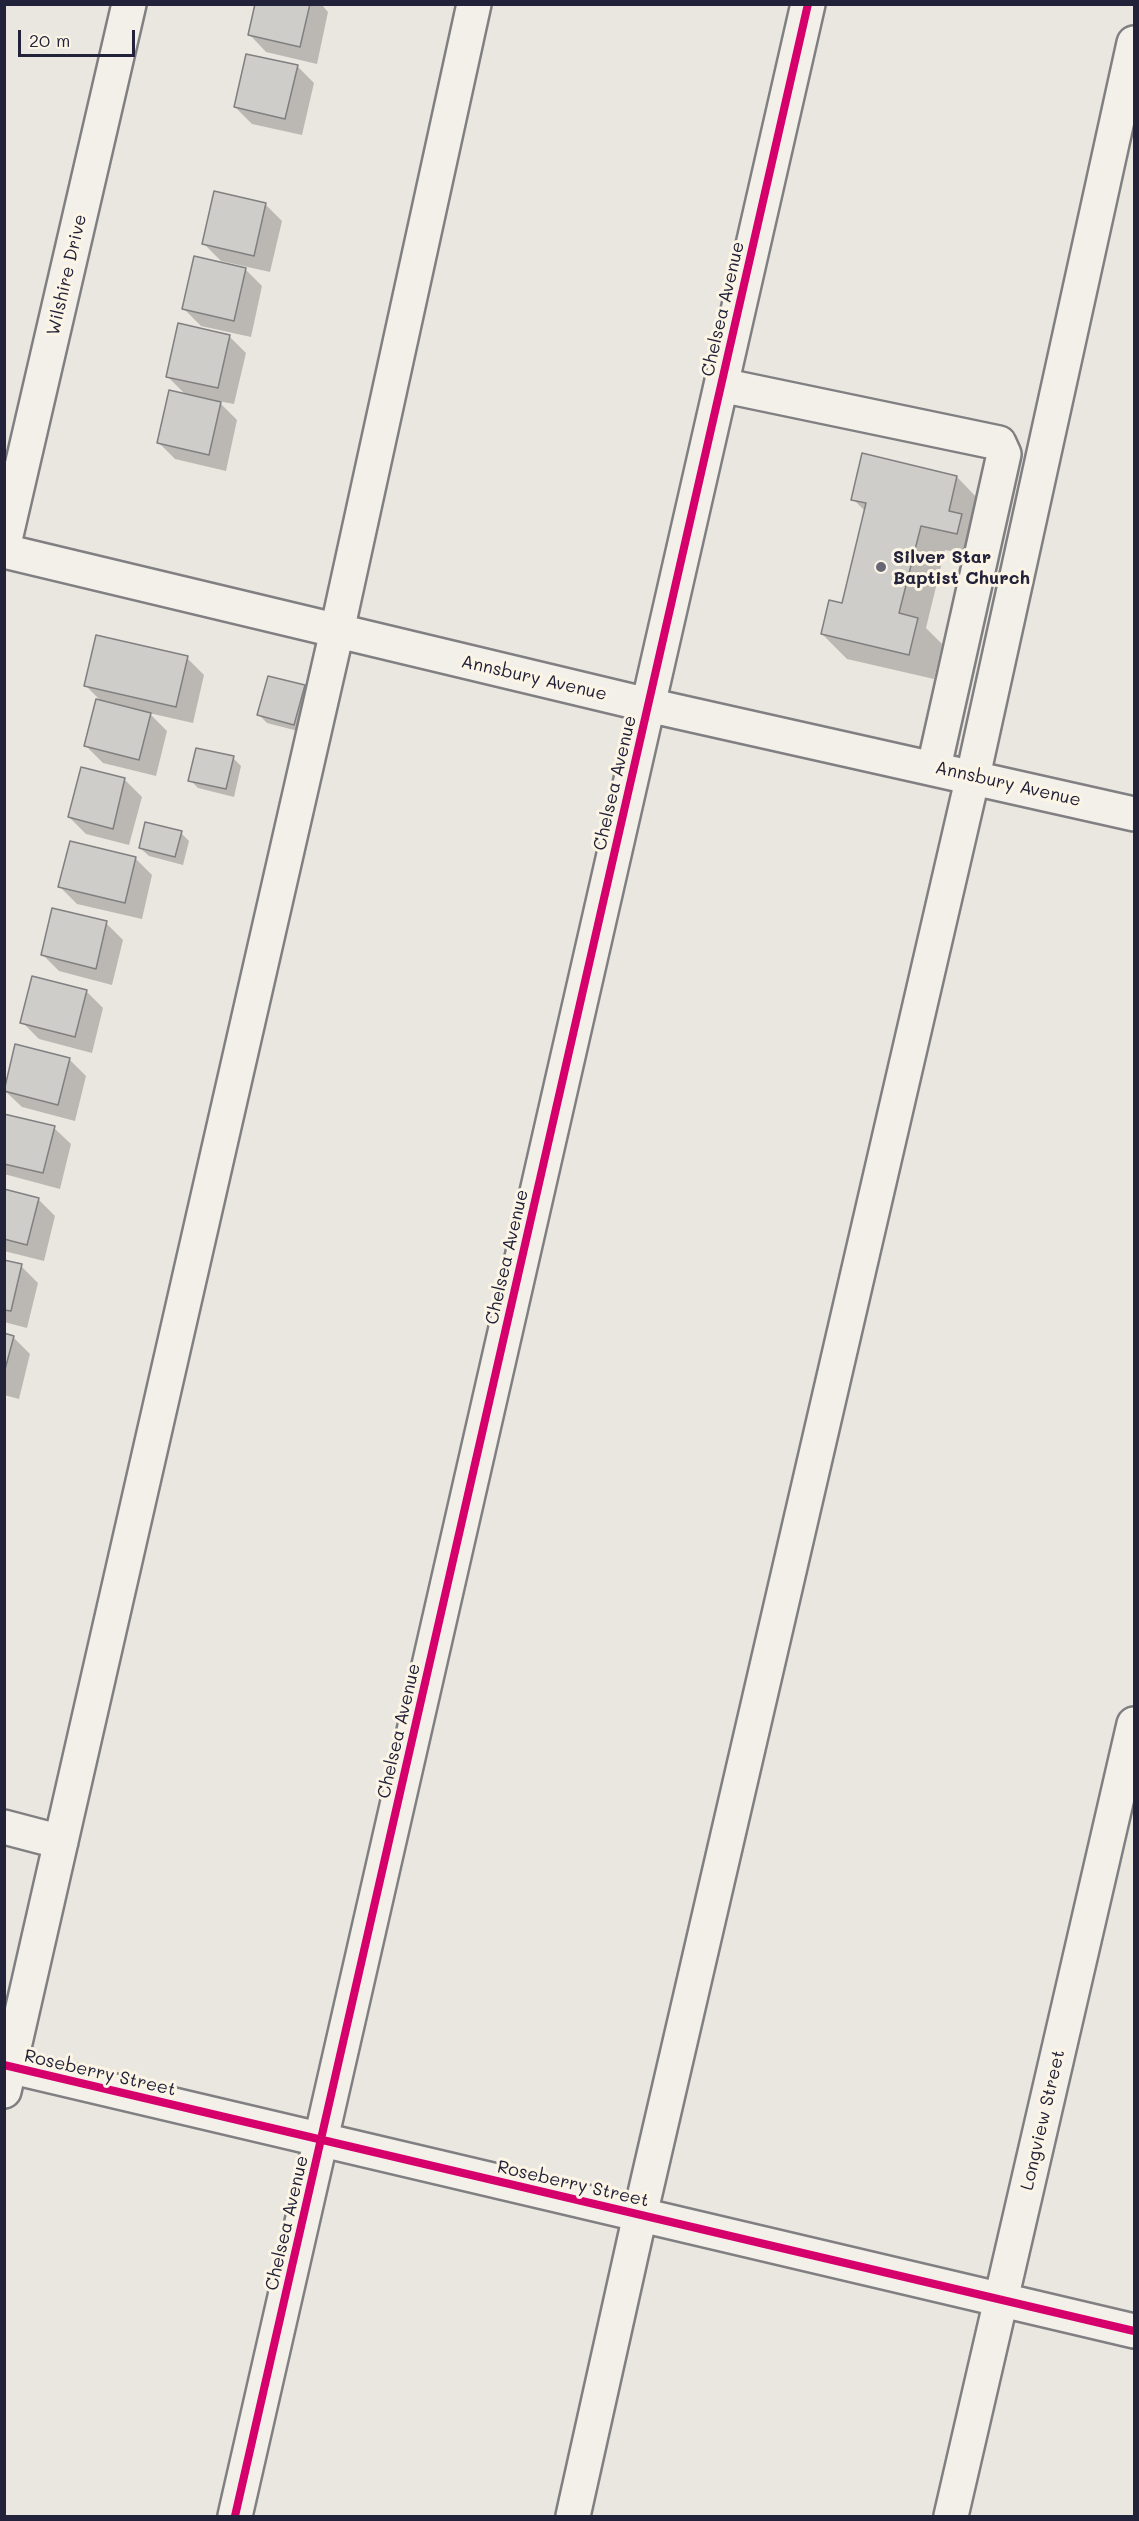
<!DOCTYPE html>
<style>
body{margin:0}
#map{position:relative;width:1139px;height:2521px;overflow:hidden;background:#eae7e0;font-family:Mali,sans-serif}
canvas{display:block}
.frame{position:absolute;inset:0;border:6px solid #22223b;pointer-events:none}
.scale{position:absolute;left:18px;top:30px;width:117px;height:27px;box-sizing:border-box;border:3px solid #22223b;border-top:0;padding-left:8px;font-size:18px;line-height:21px;white-space:nowrap;color:#22223b;-webkit-text-stroke:4px #fcf5e5;paint-order:stroke}
</style>
<div id="map">
<canvas width="1139" height="2521"></canvas>
<div class="frame"></div>
<div class="scale">20 m</div>
</div>
<script>
const c = document.querySelector('canvas').getContext('2d');
c.lineJoin = 'round';
function paint(path, color) {
  c.fillStyle = color;
  c.fill(path, 'evenodd');
}
function stroke(path, color, width, dash) {
  c.strokeStyle = color;
  c.lineWidth = width;
  c.lineCap = dash ? 'butt' : 'round';
  c.setLineDash(dash || []);
  c.stroke(path);
}
function label(font, color, halo, rows, align = 'center') {
  c.font = font + ' Mali,sans-serif';
  c.lineWidth = 6;
  c.setLineDash([]);
  c.textBaseline = 'middle';
  c.strokeStyle = halo;
  c.fillStyle = color;
  for (const [text, x, y, turn = 0] of rows) {
    c.save();
    c.translate(x, y);
    c.rotate((+turn || 0) * Math.PI / 180);
    c.textAlign = isNaN(turn) ? turn : align;
    if (halo) c.strokeText(text, 0, 0);
    c.fillText(text, 0, 0);
    c.restore();
  }
}
const shadow = new Path2D(`
 M256 4H321L328 12 317 64 266 52 250 35Z
 M297 66 314 83 302 135 252 124 235 107Z
 M265 204 282 221 270 272 221 261 204 244Z
 M245 269 262 286 251 337 201 326 184 309Z
 M229 336 246 353 234 404 218 401 237 420 226 471 175 459 158 442 186 395 167 376Z
 M957 477 981 502V558L945 550 926 628 942 644 934 679 847 659 822 634 843 605 866 512 853 499Z
 M187 658 204 675 193 723 149 713 167 731 156 776 103 763 86 746 103 703 85 685Z
 M304 686 312 695 302 732 267 723 259 715Z
 M233 758 241 766 234 797 198 788 190 780Z
 M125 780 142 797 129 845 86 834 69 817Z
 M181 833 189 841 183 865 149 856 140 848Z
 M135 858 152 875 142 919 77 904 60 887Z
 M106 923 123 940 112 985 59 971 42 954Z
 M86 991 103 1008 92 1053 39 1039 22 1022Z
 M69 1059 86 1076 75 1121 22 1107 5 1091Z
 M4 1115 54 1128 71 1144 60 1189 4 1174Z
 M4 1191 38 1199 55 1216 44 1261 4 1251Z
 M4 1262 21 1266 38 1283 27 1328 4 1322Z
 M4 1335 13 1337 30 1354 19 1399 4 1395Z`);
const building = new Path2D(`
 M255 4H310L300 47 248 35Z
 M246 54 298 65 285 119 234 107Z
 M214 191 266 203 254 256 202 244Z
 M194 256 246 268 234 321 182 309Z
 M178 323 230 335 218 388 166 377Z
 M169 390 221 402 209 455 157 443Z
 M862 453 957 476 949 511 962 514 957 534 921 526 899 613 918 618 909 655 821 634 829 600 842 603 866 503 851 500Z
 M96 635 188 656 176 707 84 686Z
 M268 676 305 685 294 725 257 715Z
 M96 699 151 713 139 760 84 746Z
 M196 748 234 756 226 789 188 781Z
 M81 767 125 778 113 829 68 817Z
 M145 822 182 831 175 857 139 848Z
 M70 841 136 857 125 903 58 887Z
 M52 908 107 921 96 969 41 955Z
 M32 976 87 990 75 1037 20 1023Z
 M15 1044 70 1058 58 1105 4 1091Z
 M4 1114 55 1126 43 1173 4 1164Z
 M4 1189 39 1198 27 1245 4 1239Z
 M4 1260 22 1264 11 1311 4 1310Z
 M4 1333 14 1336 4 1373Z`);
const minor = new Path2D(`
 M721 385 999 443 1004 454 934 767
 M4 544 129 4
 M4 551 648 705 1134 814
 M4 1827 61 1842
 M4 2065 1134 2331
 M4 2091 337 631 474 4
 M235 2516 808 4
 M573 2516 640 2215 973 776 1134 43
 M951 2516 1134 1724`);
const cycleway = new Path2D(`
 M4 2065 1134 2331
 M235 2516 808 4`);
const markers = [
 [881,567,6,"#686775"]
];
const streetNames = [
 ["Wilshire Drive",67,275,-77],
 ["Chelsea Avenue",723,309,-77],
 ["Annsbury Avenue",534,678,13],
 ["Chelsea Avenue",615,783,-77],
 ["Annsbury Avenue",1008,784,13],
 ["Chelsea Avenue",507,1257,-77],
 ["Chelsea Avenue",399,1731,-77],
 ["Roseberry Street",100,2073,13],
 ["Longview Street",1043,2120,-77],
 ["Roseberry Street",573,2184,13],
 ["Chelsea Avenue",287,2223,-77]
];
const poiNames = [
 ["Silver Star",893,557],
 ["Baptist Church",893,578]
];
paint(shadow, '#0003');
paint(building, '#cfcdc9');
stroke(building, '#807f81', 1.5);
stroke(minor, '#807f81', 38);
stroke(minor, '#f3f0ea', 33);
stroke(cycleway, '#d6006c', 8);
for (const [x, y, r, color] of markers) {
  const dot = new Path2D();
  dot.arc(x, y, r, 0, 2 * Math.PI);
  c.fillStyle = color;
  c.fill(dot);
  stroke(dot, '#fcf5e5', 2);
}
label('18px', '#22223b', '#fcf5e5', streetNames);
label('bold 18px', '#22223b', '#fcf5e5', poiNames, 'left');
</script>
